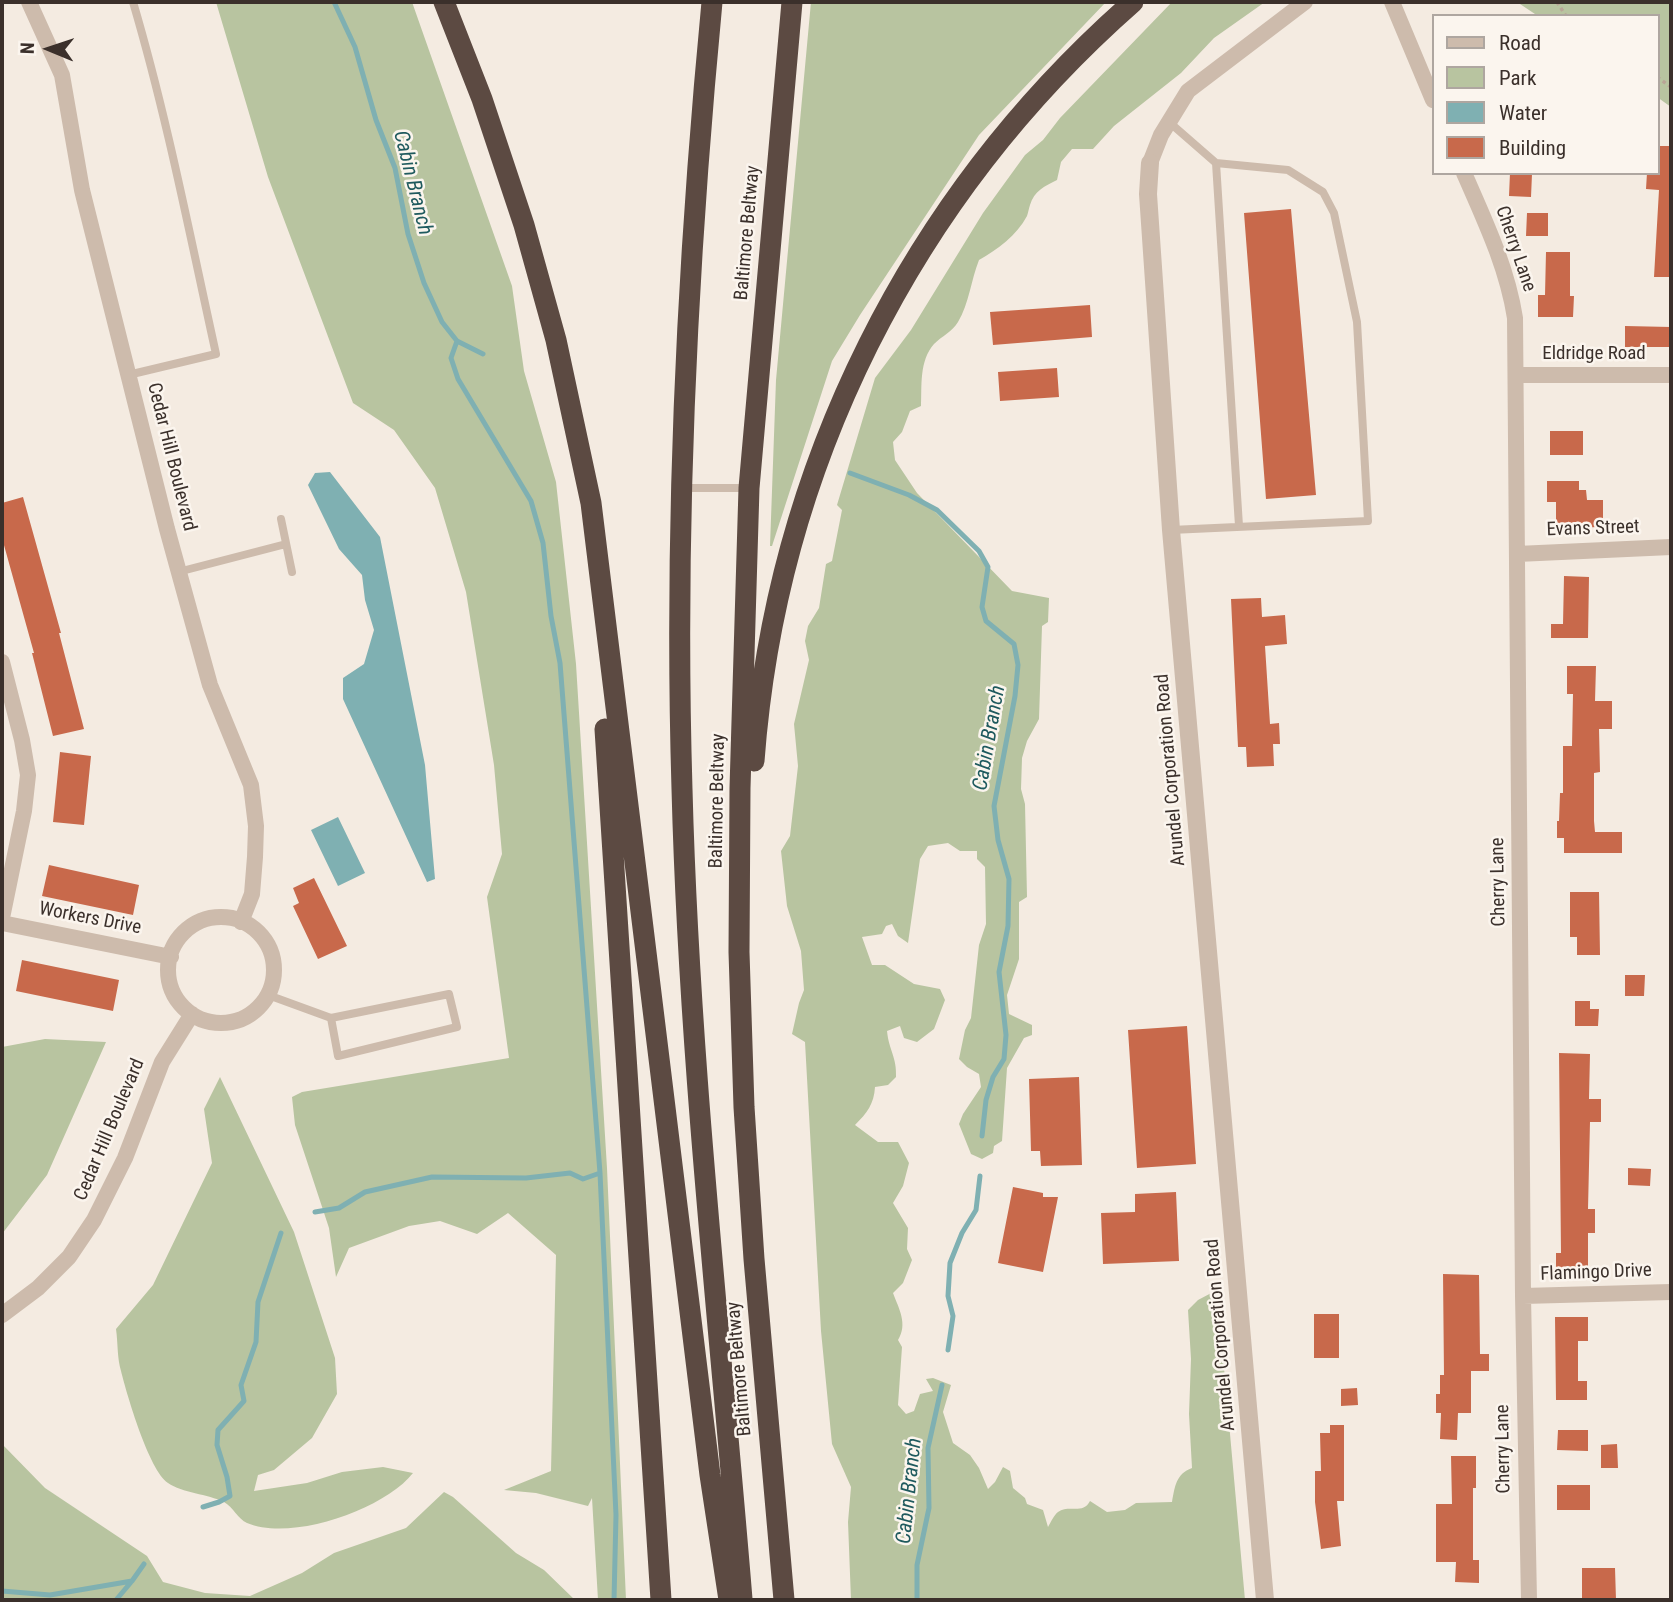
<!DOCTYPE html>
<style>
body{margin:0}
#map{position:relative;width:1673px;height:1602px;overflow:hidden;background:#f4ebe1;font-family:"Roboto Condensed",sans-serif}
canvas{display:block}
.frame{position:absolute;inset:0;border:4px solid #3b302b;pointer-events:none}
.legend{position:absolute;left:1432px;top:14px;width:228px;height:161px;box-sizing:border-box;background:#fbf5ee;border:2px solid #aea6a0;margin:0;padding:9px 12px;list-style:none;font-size:21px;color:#3b302b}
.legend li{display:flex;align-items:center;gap:14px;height:35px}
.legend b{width:35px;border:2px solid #aea6a0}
.north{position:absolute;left:14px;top:14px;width:70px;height:70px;-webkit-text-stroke:5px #fbf5ee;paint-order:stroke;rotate:272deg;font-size:19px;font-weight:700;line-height:28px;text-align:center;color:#3b302b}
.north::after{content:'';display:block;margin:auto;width:24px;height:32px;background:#3b302b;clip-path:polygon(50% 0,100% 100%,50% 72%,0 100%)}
</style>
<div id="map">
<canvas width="1673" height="1602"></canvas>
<div class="frame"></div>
<ul class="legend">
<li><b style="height:9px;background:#cdbbac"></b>Road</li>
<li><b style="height:19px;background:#b8c4a0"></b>Park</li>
<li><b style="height:19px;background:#7fb0b2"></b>Water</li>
<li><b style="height:19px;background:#c8694b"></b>Building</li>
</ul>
<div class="north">N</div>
</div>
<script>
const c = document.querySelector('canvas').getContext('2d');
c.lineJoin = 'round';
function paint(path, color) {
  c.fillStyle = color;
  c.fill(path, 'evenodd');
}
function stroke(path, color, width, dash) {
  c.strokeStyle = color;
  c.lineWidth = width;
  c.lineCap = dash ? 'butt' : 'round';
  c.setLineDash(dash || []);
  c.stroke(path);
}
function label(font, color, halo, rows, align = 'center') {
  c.font = font + ' "Roboto Condensed",sans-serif';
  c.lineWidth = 5;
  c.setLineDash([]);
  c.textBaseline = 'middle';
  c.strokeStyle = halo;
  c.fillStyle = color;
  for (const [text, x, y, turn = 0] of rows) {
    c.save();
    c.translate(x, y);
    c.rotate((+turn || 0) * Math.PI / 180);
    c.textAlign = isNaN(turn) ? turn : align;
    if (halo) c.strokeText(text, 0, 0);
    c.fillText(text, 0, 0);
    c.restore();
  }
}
const green = new Path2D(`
 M216 2H412L512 286 524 371 556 482 576 664 607 1168 626 1600H598L592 1498 588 1506 536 1493 504 1490 551 1471 556 1255 508 1213 477 1234 440 1221 409 1226 349 1248 336 1277 329 1228 295 1125 292 1097 302 1092 509 1058 487 897 502 854 494 765 466 592 435 488 394 430 353 403 268 177Z
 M811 2H1106L979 135 860 315 832 361 772 546H770L776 380Z
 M1172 2H1265L1214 38 1181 73 1114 126 1093 149H1072L1061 162 1057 180C1045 186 1034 191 1030 205 1029 208 1028 213 1027 216 1017 235 997 250 979 260 971 280 969 304 958 322 952 332 942 336 934 344 919 361 922 386 921 406L910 411 902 432 893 442 895 460 917 493 1012 591 1049 598 1048 622 1042 626 1039 719 1027 741 1022 758 1021 789 1025 804 1027 897 1019 902V959L1007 995 1009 1014 1032 1025V1035L1024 1038 1007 1068 1002 1141 994 1146 993 1153 982 1159 971 1154 959 1124 963 1114 981 1087 979 1074 967 1067 959 1059 965 1030 971 1018 979 945 986 924 985 867 977 859V851H960L948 843 928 846 920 859 908 943 898 936 892 924 886 926 882 934 862 937 872 965H885L914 984 940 989 945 1000 934 1029 917 1042 904 1038 900 1026 887 1031C889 1051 897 1057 896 1077L888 1085 875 1087C874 1104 867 1113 855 1125L878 1142H898L909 1163 903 1186 893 1203 908 1228 907 1249 912 1260 903 1283 893 1293C899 1309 908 1324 898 1340L902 1347 898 1405 906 1414 914 1411 920 1394 933 1391 926 1379 933 1378 951 1385 943 1412 953 1443 970 1455 979 1468 988 1489 995 1482 1003 1467 1010 1471 1013 1488 1025 1498 1027 1504 1043 1510 1048 1527C1051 1522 1054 1515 1058 1512 1069 1504 1083 1515 1090 1501L1107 1512 1125 1510 1136 1503 1172 1502C1175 1486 1176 1474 1192 1468L1189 1414 1191 1359 1188 1310 1198 1300 1217 1290 1245 1600H851L848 1522 851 1487 832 1444 821 1331 805 1042 792 1034 799 1003 804 990 801 951 787 906 781 851 790 836 798 766 794 724 809 660 805 641 808 626 819 608 826 564 832 561 842 510 837 505 875 378 911 330 983 213 1025 155 1043 140 1060 118Z
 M1517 2H1671V107L1657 97V16H1538Z
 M45 1039 106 1042 47 1175 2 1234V1047Z
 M220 1077 294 1232 335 1358 337 1394 312 1438 274 1470 258 1475 254 1491 307 1483 342 1472 383 1467 413 1473C385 1509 292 1542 247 1523 238 1519 233 1507 224 1502 208 1494 182 1493 168 1483 149 1470 127 1395 121 1371 117 1358 118 1343 116 1329L153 1285 212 1163 204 1109Z
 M2 1444 45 1488 147 1556 163 1582 205 1593 250 1596 302 1573 334 1553 406 1528 444 1492 453 1497 516 1553 544 1570 575 1600H2Z`);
const water = new Path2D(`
 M330 472 380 537 425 765 435 879 427 882 343 699V678L364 664 374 630 365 600 362 575 339 549 308 485 315 473Z
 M338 817 365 873 338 886 311 830Z`);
const stream = new Path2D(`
 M334 2 355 47 376 120 395 168 408 234 424 283 442 322 457 341 483 354
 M457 341 451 358 458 379 531 501 543 543 551 616 560 663 600 1173 616 1515 614 1600
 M850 473 909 495 937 510 979 551 988 567 982 607 986 621 1014 644 1018 665 1015 696 994 806 998 840 1009 879 1008 926 999 972 1006 1035 1004 1059 993 1077 986 1100 982 1136
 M315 1212 339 1208 365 1192 432 1177 526 1178 570 1173 583 1179 600 1173
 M948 1350 953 1316 948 1296 950 1263 962 1233 976 1210 980 1176
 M203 1507 219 1502 230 1496 227 1477 217 1445 218 1430 244 1401 241 1385 256 1342 258 1302 281 1233
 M2 1591 50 1595 132 1581 144 1564
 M116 1600 132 1581
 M917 1600V1565L929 1508 928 1448 942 1385`);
const building = new Path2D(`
 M1657 146H1671V277H1654L1659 190 1646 189 1647 173H1657Z
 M1510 173 1532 174 1531 197 1509 196Z
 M1291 209 1316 495 1266 499 1244 213Z
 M1527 213H1548V236H1526Z
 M1546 252H1570V296H1574L1573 317H1538V295H1545Z
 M1090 305 1092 337 993 345 990 312Z
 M1625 326 1671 327V347H1625Z
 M1057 368 1059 397 1000 401 998 372Z
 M1550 431H1583V455H1550Z
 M1547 481H1579V490H1586L1587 500H1603V527L1556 528V502H1547Z
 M23 497 61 633H59L84 729 53 736 32 653H34L2 538V503Z
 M1564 576 1589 577 1588 638H1551V624H1563Z
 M1261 598 1262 617 1285 615 1287 644 1265 646 1270 724 1279 723 1280 744H1273L1274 766 1247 767 1246 747H1238L1231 599Z
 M1567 666H1596L1595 701H1612V729H1599L1600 772 1594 773V821L1595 832H1622V853H1564V838H1557V821H1559L1560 793H1563V746H1572L1573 694H1567Z
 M60 752 91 756 84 825 53 822Z
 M49 865 139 885 133 915 42 896Z
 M314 878 347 946 318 959 293 906 299 903 293 888Z
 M1570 892H1599L1600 955H1577V937H1570Z
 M22 960 119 980 113 1011 16 991Z
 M1625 975H1645L1644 996H1625Z
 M1575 1001H1590V1009H1599L1598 1026H1575Z
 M1187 1026 1196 1164 1137 1168 1128 1030Z
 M1559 1053 1590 1054 1589 1099H1601V1122H1590L1588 1209H1595V1233H1588V1273H1556V1253H1561Z
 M1079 1077 1082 1165 1041 1166 1040 1151H1031L1029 1079Z
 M1628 1168 1651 1169 1650 1186 1628 1185Z
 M1013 1187 1043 1193V1197H1058L1043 1272 998 1263Z
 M1176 1192 1179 1261 1103 1264 1101 1213 1135 1212V1194Z
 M1443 1274 1479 1275 1480 1354H1489V1371H1471V1413H1458L1457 1440 1440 1439 1441 1413H1436V1394H1440V1375H1444Z
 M1314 1314H1339V1358H1314Z
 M1555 1317H1588V1341H1578V1381H1587V1400H1556Z
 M1357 1388 1358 1405 1341 1406V1389Z
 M1330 1425H1344V1501H1337L1341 1546 1321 1549 1315 1502V1471H1321L1320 1433H1330Z
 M1558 1430H1588V1451L1557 1450Z
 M1617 1444 1618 1468H1601V1445Z
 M1451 1456H1476V1488H1473V1560H1479V1583L1455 1582 1456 1562H1436V1504H1452Z
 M1557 1485H1590V1510H1557Z
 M1582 1568H1615L1616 1600H1582Z`);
const path = new Path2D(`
 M1557 2 1566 16
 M1657 77 1671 87`);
const service = new Path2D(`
 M1169 122 1216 163 1288 170 1323 192 1334 213 1357 322 1368 521 1171 530
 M1216 163 1239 526
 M128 375 216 354C190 236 167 117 133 2
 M684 488H748
 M281 519 292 572
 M178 572 286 544
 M268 995 331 1018 449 994 457 1027 338 1056 331 1018`);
const minor = new Path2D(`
 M29 2 62 75 82 190 167 529 210 685 251 785 256 826 255 857 252 894 241 922
 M1392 2 1433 100
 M1150 163 1161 135 1188 91 1305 2
 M1464 173C1485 221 1507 267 1515 318L1523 1296 1529 1600
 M1516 375H1671
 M1517 554 1671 547
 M2 662 22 740 28 775 24 811 2 918
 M168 970a53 53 0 1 1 106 0a53 53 0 1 1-106 0Z
 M2 923 171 957
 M1523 1296 1671 1292
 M2 1315 38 1288 69 1257 94 1220 125 1158 162 1062 192 1014`);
const tertiary = new Path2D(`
 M1150 163 1148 194 1171 530 1265 1600`);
const motorway = new Path2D(`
 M444 2 482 99 524 225 556 340 591 503 710 1475 729 1600
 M712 2C687 263 674 526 682 789 689 1060 720 1329 742 1599
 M605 729 661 1600
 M754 761C776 467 911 197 1133 2
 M784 1600 754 1259 744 1107 739 952 740 788 749 488 792 2`);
const streetNames = [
 ["Baltimore Beltway",748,233,-85],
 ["Cherry Lane",1515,249,71],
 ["Eldridge Road",1594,354],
 ["Cedar Hill Boulevard",171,457,76],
 ["Evans Street",1593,529,-2],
 ["Arundel Corporation Road",1171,770,-95],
 ["Baltimore Beltway",718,801,-89],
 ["Cherry Lane",1499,882,-91],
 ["Workers Drive",90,919,11],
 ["Cedar Hill Boulevard",110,1130,-67],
 ["Flamingo Drive",1596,1273,-2],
 ["Arundel Corporation Road",1221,1335,-95],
 ["Baltimore Beltway",740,1369,-95],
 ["Cherry Lane",1504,1449,-91]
];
const waterNames = [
 ["Cabin Branch",412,183,76],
 ["Cabin Branch",990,738,-80],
 ["Cabin Branch",910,1491,-84]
];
paint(green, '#b8c4a0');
paint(water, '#7fb0b2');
stroke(stream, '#7fb0b2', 5);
paint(building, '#c8694b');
stroke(path, '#b9a596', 3.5, [3.5, 3.5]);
stroke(service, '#cdbbac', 8);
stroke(minor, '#cdbbac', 16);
stroke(tertiary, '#cdbbac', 18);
stroke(motorway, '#5c4a42', 21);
label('19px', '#3b302b', '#fbf5ee', streetNames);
label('italic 21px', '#1f5a5e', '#fbf5ee', waterNames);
</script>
